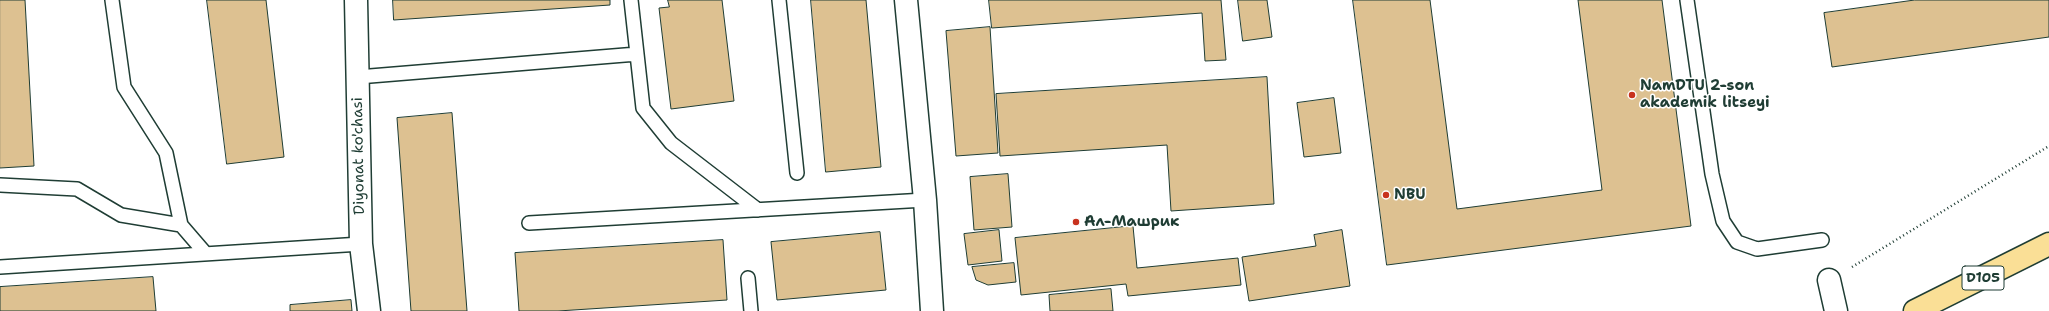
<!DOCTYPE html>
<meta charset="utf-8">
<style>
body{margin:0}
canvas{display:block;background:#fff}
</style>
<canvas width="2049" height="311"></canvas>
<script>
const c = document.querySelector('canvas').getContext('2d');
c.lineJoin = 'round';
function paint(path, color) {
  c.fillStyle = color;
  c.fill(path, 'evenodd');
}
function stroke(path, color, width, dash) {
  c.strokeStyle = color;
  c.lineWidth = width;
  c.lineCap = dash ? 'butt' : 'round';
  c.setLineDash(dash || []);
  c.stroke(path);
}
function label(font, color, halo, rows, align = 'center') {
  c.font = font + ' "Shantell Sans",sans-serif';
  c.lineWidth = 3;
  c.setLineDash([]);
  c.textBaseline = 'middle';
  c.strokeStyle = halo;
  c.fillStyle = color;
  for (const [text, x, y, turn = 0] of rows) {
    c.save();
    c.translate(x, y);
    c.rotate((+turn || 0) * Math.PI / 180);
    c.textAlign = isNaN(turn) ? turn : align;
    if (halo) c.strokeText(text, 0, 0);
    c.fillText(text, 0, 0);
    c.restore();
  }
}
const building = new Path2D(`
 M0 0H25L34 166 0 168Z
 M207 0H266L284 157 227 164Z
 M393 0H610V5L394 20Z
 M668 0H722L734 101 671 109 659 8 669 7Z
 M811 0H866L881 167 826 172Z
 M989 0H1221L1226 60 1205 61 1202 13 992 28Z
 M1238 0H1267L1272 37 1243 41Z
 M1353 0H1430L1457 209 1602 190 1578 0H1662L1691 226 1387 265Z
 M1915 0H2049V37L1832 67 1824 13Z
 M990 27 998 153 956 156 946 31Z
 M1267 77 1274 204 1171 211 1167 145 1000 156 996 94Z
 M1334 98 1341 153 1304 157 1297 103Z
 M452 113 467 311H411L397 118Z
 M1008 174 1012 227 974 230 970 177Z
 M1133 226 1137 268 1238 258 1241 285 1128 296 1126 284 1021 295 1015 238Z
 M999 230 1002 261 968 265 964 234Z
 M1342 230 1350 286 1249 301 1242 257 1316 246 1314 235Z
 M880 232 886 290 777 300 771 242Z
 M723 240 727 300 558 311H519L515 253Z
 M1014 263 1016 282 988 285 976 280 972 267Z
 M153 277 156 311H0V287Z
 M1111 289 1113 311H1050L1049 295Z
 M351 300 352 311H290V305Z`);
const path = new Path2D(`
 M1852 267 2049 146`);
const lane = new Path2D(`
 M112 0 124 87 166 153 181 225 206 254
 M631 0 643 108 671 143 758 210
 M779 0 797 173
 M1687 0 1712 174 1723 221 1737 242 1757 249 1822 240
 M358 77 637 54
 M0 185 77 189 121 215 181 225
 M529 223 925 200
 M0 267 361 244
 M748 278 751 311`);
const street = new Path2D(`
 M356 0 361 244 369 311
 M906 0 925 200 932 311
 M1829 280 1836 311`);
const highway = new Path2D(`
 M1915 311 2049 244`);
const markers = [
 [1632,95,4,"#c8321e"],
 [1386,195,4,"#c8321e"],
 [1076,222,4,"#c8321e"]
];
const shields = [
 [1983,278,42]
];
const shieldNames = [
 ["D105",1983,278]
];
const poiNames = [
 ["NamDTU 2-son",1640,86],
 ["akademik litseyi",1640,103],
 ["NBU",1394,195],
 ["Ал-Машрик",1084,222]
];
const streetNames = [
 ["Diyonat ko'chasi",359,156,-91]
];
paint(building, '#ddc191');
stroke(building, '#1f3d34', 1);
stroke(lane, '#1f3d34', 16);
stroke(street, '#1f3d34', 25);
stroke(highway, '#1f3d34', 25);
stroke(path, '#1f3d34', 2.5, [1, 3]);
stroke(lane, '#fff', 13);
stroke(street, '#fff', 22);
stroke(highway, '#fadf96', 22);
for (const [x, y, r, color] of markers) {
  const dot = new Path2D();
  dot.arc(x, y, r, 0, 2 * Math.PI);
  c.fillStyle = color;
  c.fill(dot);
  stroke(dot, '#fff', 1.5);
}
for (const [x, y, w] of shields) {
  const box = new Path2D();
  box.roundRect(x - w / 2, y - 12, w, 24, 3);
  c.fillStyle = '#fff';
  c.fill(box);
  stroke(box, '#1f3d34', 1);
}
label('bold 14px', '#1f3d34', null, shieldNames);
label('bold 15px', '#1f3d34', '#fff', poiNames, 'left');
label('15px', '#1f3d34', '#fff', streetNames);
</script>
